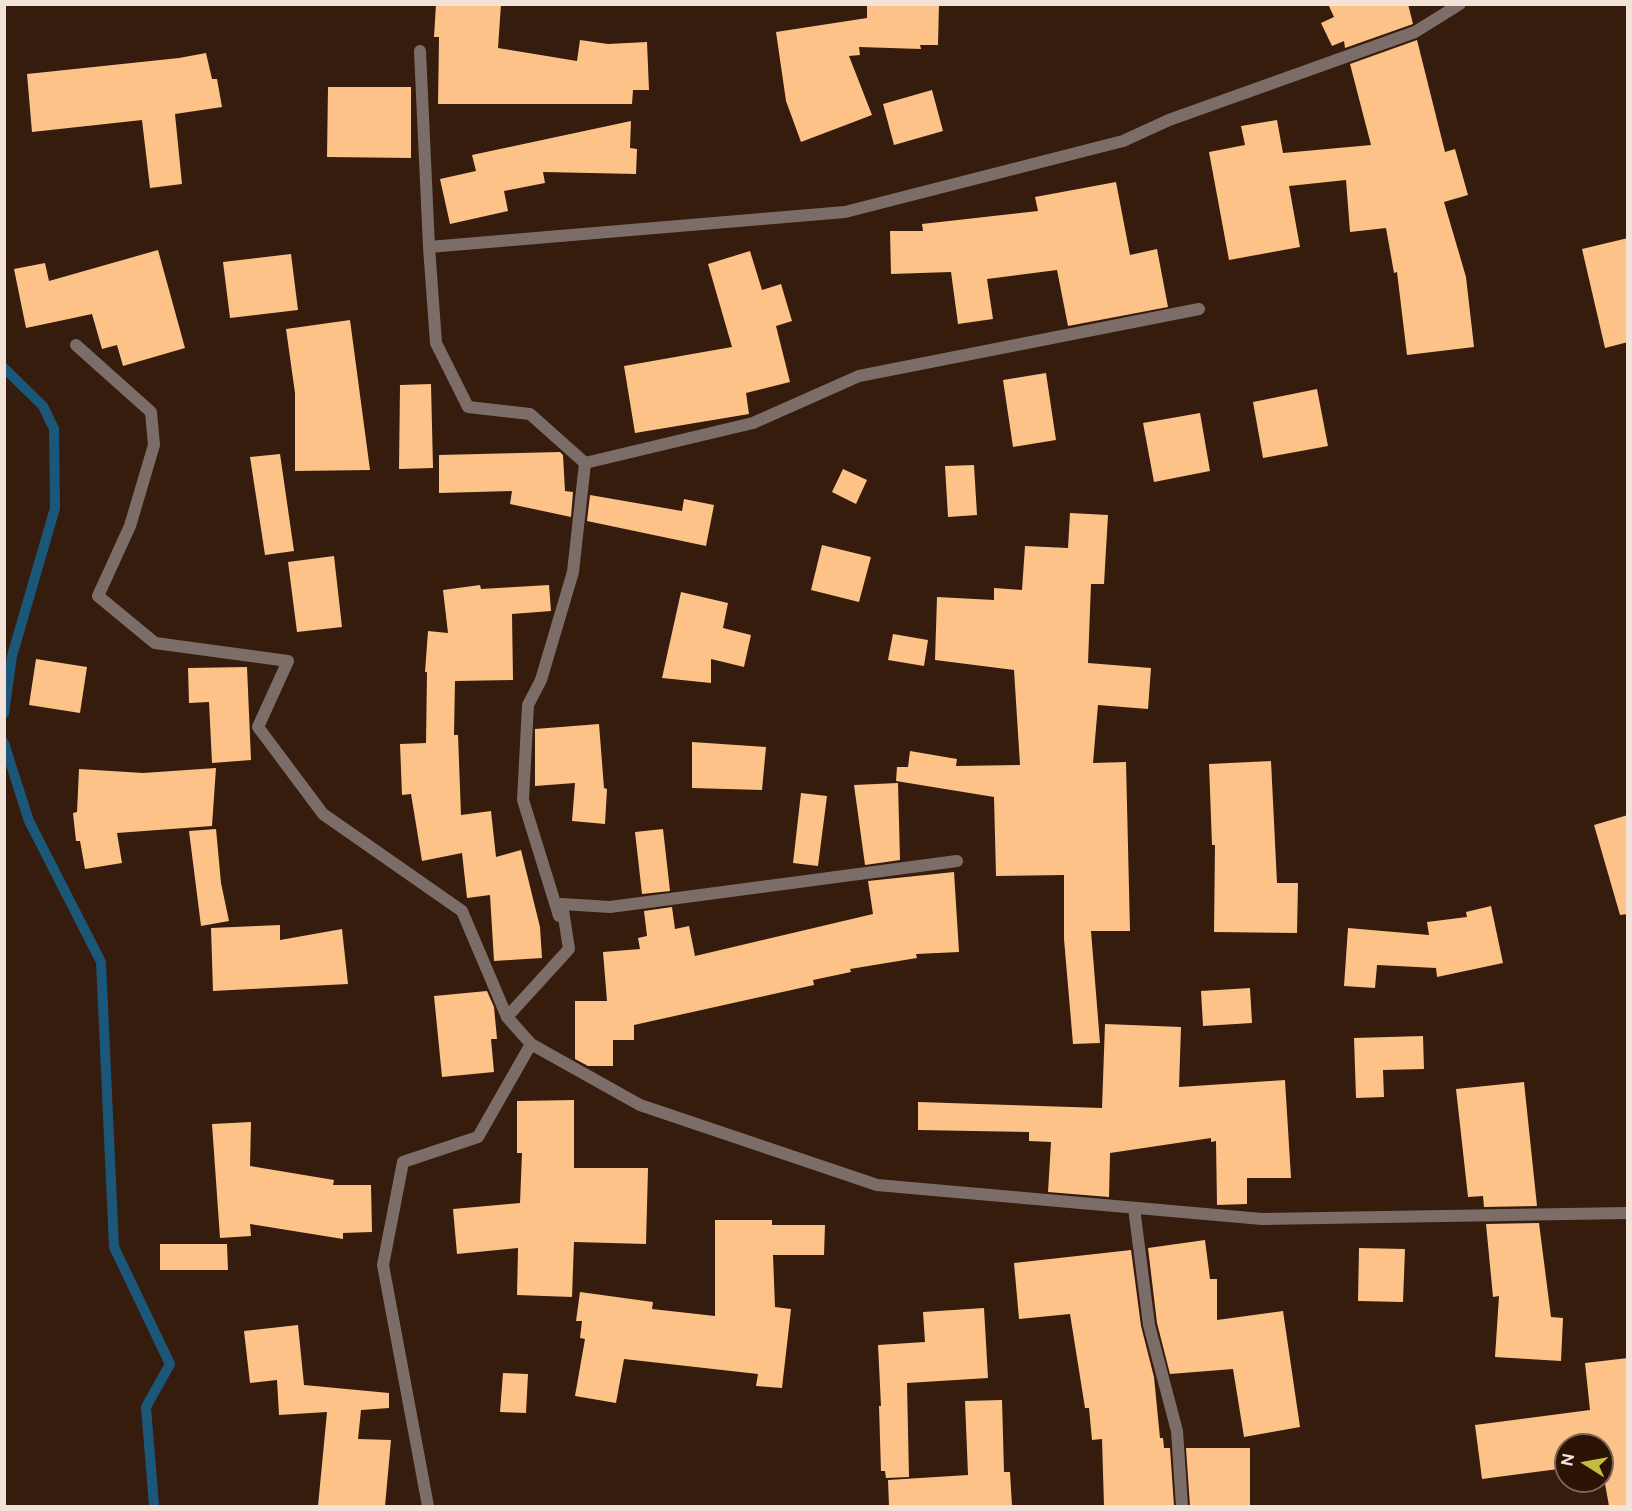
<!DOCTYPE html>
<style>
body{margin:0}
#map{position:relative;width:1632px;height:1511px;overflow:hidden;background:#351c0d;font-family:"Public Sans",sans-serif}
canvas{display:block}
.frame{position:absolute;inset:0;border:6px solid #f3e2d8;pointer-events:none}
.north{position:absolute;left:1554px;top:1433px;width:60px;height:60px;box-sizing:border-box;background:#2a1304;border:2px solid #7a6659;border-radius:50%;rotate:281deg;font-size:16px;font-weight:700;line-height:24px;text-align:center;color:#f3e2d8}
.north::after{content:'';display:block;margin:auto;width:21px;height:27px;background:#c3bd3e;clip-path:polygon(50% 0,100% 100%,50% 72%,0 100%)}
</style>
<div id="map">
<canvas width="1632" height="1511"></canvas>
<div class="frame"></div>
<div class="north">N</div>
</div>
<script>
const c = document.querySelector('canvas').getContext('2d');
c.lineJoin = 'round';
function stroke(path, color, width, dash) {
  c.strokeStyle = color;
  c.lineWidth = width;
  c.lineCap = dash ? 'butt' : 'round';
  c.setLineDash(dash || []);
  c.stroke(path);
}
function paint(path, color) {
  c.fillStyle = color;
  c.fill(path, 'evenodd');
}
const stream = new Path2D(`
 M4 368 43 406 54 429 55 508 12 656 4 713
 M4 743 29 821 101 962 114 1247 170 1364 146 1407 154 1506`);
const building = new Path2D(`
 M436 4H501L498 48 577 61 580 40 608 44 647 42 649 90H633L632 104H438L439 37H434Z
 M867 4H939L938 45H920L921 49 859 47 860 55 849 56 872 115 801 142 786 101 776 32 867 18Z
 M1328 4H1408L1413 24 1345 48 1344 41 1332 46 1321 23 1334 17Z
 M1417 40 1445 152 1455 149 1468 195 1444 202 1466 277 1474 347 1407 355 1397 272 1394 273 1386 228 1350 232 1346 180 1289 186 1300 247 1229 260 1209 152 1245 145 1241 126 1277 120 1283 153 1371 145 1350 64Z
 M206 53 212 79H217L222 107 175 114 182 184 150 188 142 120 32 132 27 74 179 58Z
 M328 87H411V158L327 157Z
 M932 90 943 131 894 145 883 104Z
 M631 121 630 148 637 149 636 174 543 172 545 183 504 191 508 211 450 224 440 179 476 171 472 155Z
 M1116 182 1130 255 1157 249 1168 307 1068 326 1057 270 987 279 993 319 958 324 951 272 891 274 890 231H923L922 224 1038 211 1035 197Z
 M1628 238V342L1605 348 1582 249Z
 M158 250 185 348 123 366 117 345 102 349 92 314 26 328 14 269 45 263 49 281Z
 M750 251 762 290 781 284 792 321 776 326 790 382 746 393 749 414 635 433 624 366 732 347 708 264Z
 M291 254 298 310 230 318 223 262Z
 M350 320 370 470 295 471V393L286 329Z
 M1046 373 1056 440 1013 447 1003 380Z
 M431 384 433 468 399 469 400 385Z
 M1317 389 1328 446 1263 458 1253 402Z
 M1200 413 1210 471 1154 482 1143 423Z
 M560 452 563 455 565 491 573 492 571 517 510 504 512 491 439 493V455Z
 M280 454 294 551 265 555 250 457Z
 M974 465 977 515 948 517 945 466Z
 M843 469 867 480 856 504 832 492Z
 M590 495 682 511 684 499 714 505 706 546 587 521Z
 M1070 513 1108 515 1104 584H1091L1088 663 1151 668 1148 709 1098 705 1093 763 1126 762 1130 931H1091L1100 1043 1073 1044 1064 939V875L996 876 994 797 896 781 897 767H908L910 751 957 759 956 766 1020 765 1014 670 935 660 937 597 994 600V588L1022 590 1025 546 1068 548Z
 M822 545 871 557 859 602 811 590Z
 M334 556 342 627 297 632 288 562Z
 M480 585 481 589 549 585 551 611 512 614 513 680 455 681 454 735H458L461 815 491 811 496 857 521 850 540 927 542 958 494 961 490 895 467 898 462 853 422 861 411 794 402 795 400 744 426 743 427 672H425L428 631 448 633 443 590Z
 M681 592 728 603 723 628 751 635 744 667 711 659V683L662 678Z
 M893 634 928 640 924 666 888 660Z
 M36 659 87 667 80 713 29 705Z
 M247 667 251 760 212 763 209 702 189 703 188 668Z
 M599 724 604 788 607 789 605 824 572 821 575 783 535 786V729Z
 M692 742 766 747 762 790 692 788Z
 M1271 761 1277 883H1298L1297 933 1214 932 1215 845H1212L1209 764Z
 M216 768 212 826 117 833 122 863 85 869 80 841H76L73 813 77 812 79 769 143 773Z
 M898 783 900 860 865 865 854 785Z
 M801 793 827 796 818 866 793 863Z
 M1628 815V914L1620 915 1594 825Z
 M216 829 221 883 229 921 201 926 189 831Z
 M663 829 670 891 642 894 635 832Z
 M954 872 959 952 916 954 917 958 850 969 851 972 813 980 814 985 634 1025V1040H613V1066H588L575 1059V1001H607L603 952 640 949 638 938 647 936 644 911 672 907 675 929 689 926 695 956 873 914 868 881Z
 M1491 906 1503 963 1437 977 1436 968 1377 965 1375 988 1344 986 1348 928 1429 935 1427 922 1467 917 1466 912Z
 M280 925V940L342 929 348 984 213 991 211 928Z
 M1250 988 1252 1023 1203 1026 1201 991Z
 M487 991 494 1007 497 1039H491L494 1072 442 1077 434 996Z
 M1105 1024 1181 1027 1179 1087 1285 1080 1291 1178H1247V1204L1217 1205 1216 1141 1211 1142V1138L1110 1153 1109 1197 1048 1192 1051 1142 1029 1141V1132L918 1130V1102L1102 1108Z
 M1423 1036 1424 1069 1383 1070 1384 1097 1356 1098 1354 1038Z
 M1524 1082 1537 1206 1484 1207 1483 1196 1468 1197 1456 1089Z
 M574 1100V1168H648L646 1244 574 1242 572 1297 517 1295 518 1248 457 1254 453 1209 520 1203 522 1153H517V1101Z
 M251 1122 250 1166 334 1180 333 1185H371L372 1232 343 1233V1239L250 1224 251 1236 220 1238 212 1124Z
 M715 1220H772V1225H825L824 1255H773L775 1307 791 1309 782 1388 756 1386 758 1374 624 1359 616 1403 575 1396 585 1339 580 1338 582 1321H576L580 1292 653 1302 652 1309 715 1316Z
 M1539 1223 1551 1317 1563 1318 1561 1361 1495 1357 1499 1296 1493 1297 1486 1224Z
 M1205 1240 1210 1279H1217V1320L1283 1311 1300 1427 1244 1437 1233 1369 1170 1374 1157 1323 1148 1248Z
 M160 1244H227L228 1270H160Z
 M1359 1248 1405 1249 1403 1302 1358 1301Z
 M1131 1250 1141 1326 1154 1377 1160 1438H1163L1164 1448H1170L1174 1506H1104L1102 1439 1092 1440 1089 1408H1085L1070 1314 1019 1319 1014 1263Z
 M984 1308 988 1378 907 1383 909 1477 886 1478 885 1471H881L879 1406H881L878 1345 925 1342 923 1312Z
 M298 1325 304 1385 389 1393V1408L361 1410 358 1439 391 1440 385 1506H318L327 1412 279 1415 277 1380 250 1383 244 1331Z
 M1628 1358V1506H1609L1602 1467V1445H1566V1468L1482 1479 1475 1425 1590 1410 1585 1363Z
 M503 1373 528 1374 526 1413 500 1412Z
 M1002 1400 1004 1472H1010L1012 1506H889L888 1480 968 1475 965 1401Z
 M1186 1448H1250V1506H1190Z`);
const minor = new Path2D(`
 M420 51 429 247 436 343 468 407 530 414 585 463
 M429 247 845 212 1123 141 1169 120 1415 32 1460 4
 M76 345 151 412 154 445 130 526 98 596 155 643 288 661 258 727 323 814 462 911 507 1017 531 1044 640 1105 877 1185 1262 1219 1628 1213
 M585 463 753 423 859 376 1199 309
 M559 916 523 800 528 705 541 680 573 572 585 463
 M507 1017 569 949 562 904 610 907 957 861
 M1134 1208 1149 1325 1177 1431 1182 1506
 M428 1506 383 1265 403 1162 478 1137 531 1044`);
stroke(stream, '#1b5778', 10);
paint(building, '#fdc288');
stroke(minor, '#7c6d69', 12);
</script>
